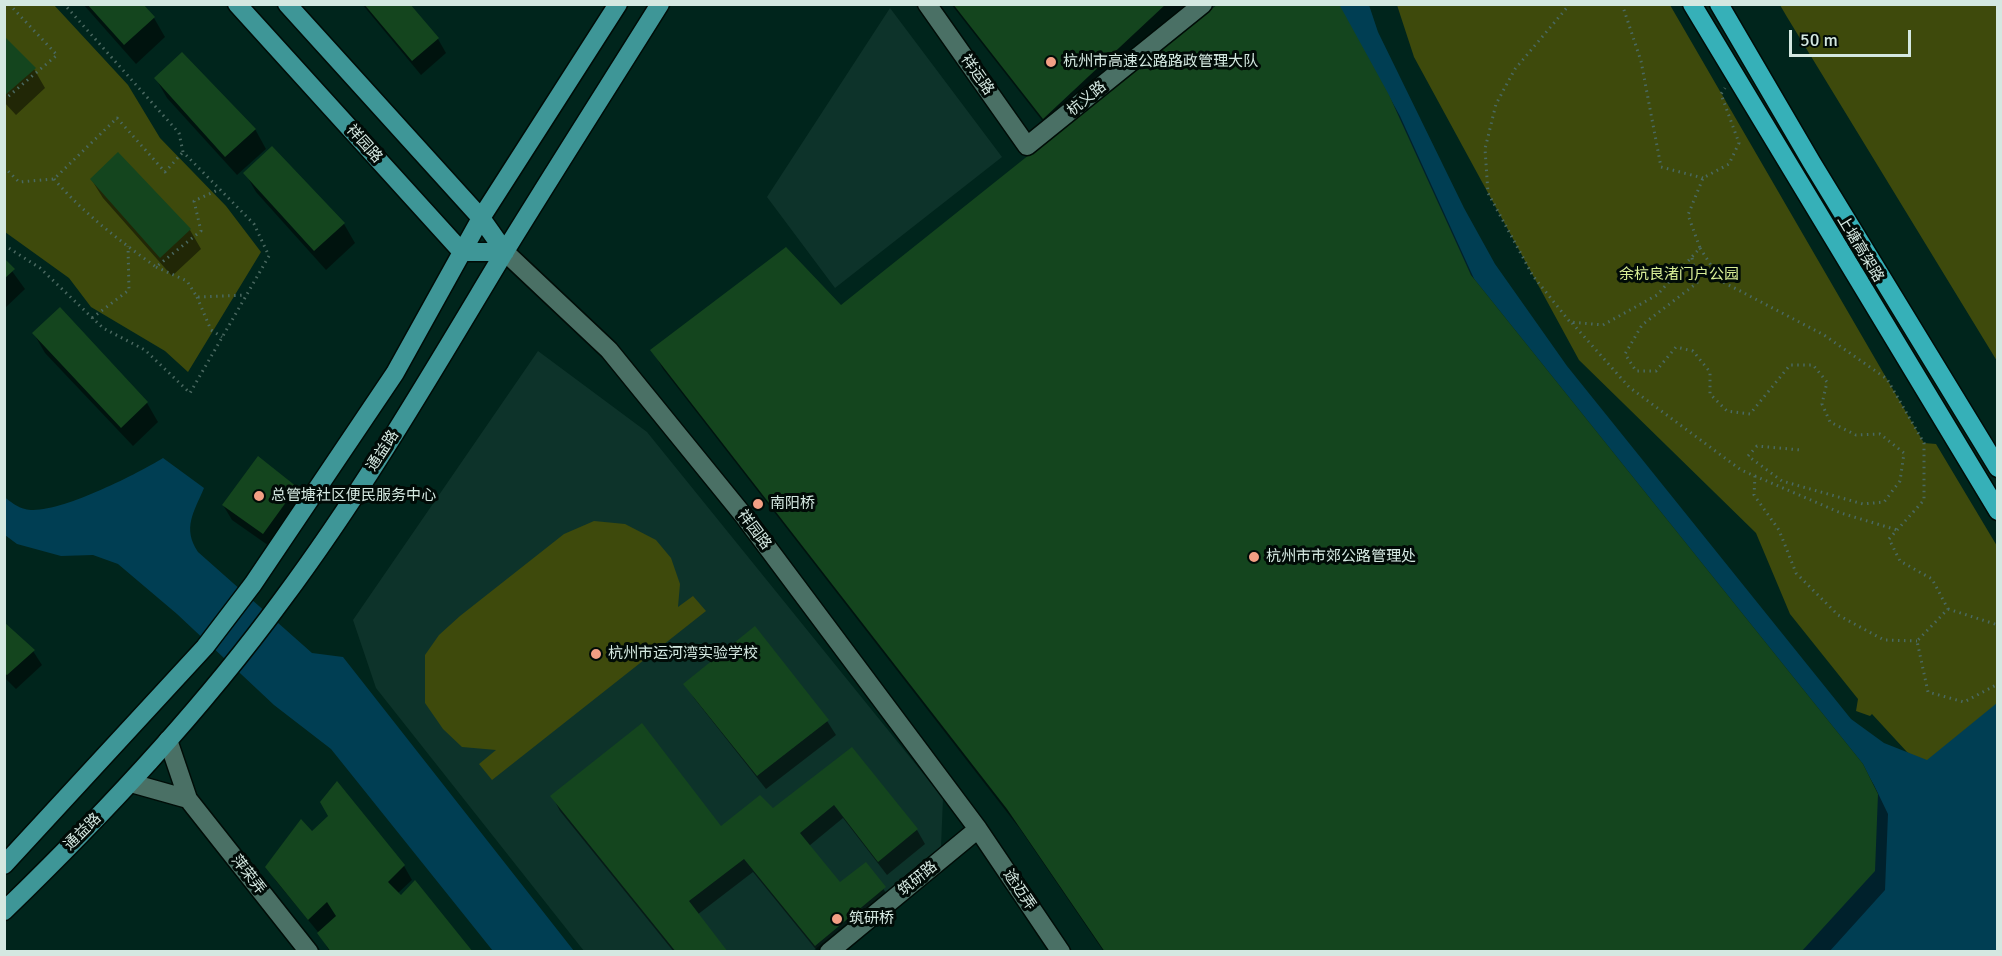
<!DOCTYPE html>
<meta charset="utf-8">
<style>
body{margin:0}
#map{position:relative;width:2002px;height:956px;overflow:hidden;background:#00251c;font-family:Signika,sans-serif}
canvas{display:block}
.frame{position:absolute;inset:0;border:6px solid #d4e8e1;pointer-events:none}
.scale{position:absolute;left:1789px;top:30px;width:122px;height:27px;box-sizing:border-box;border:3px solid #d4e8e1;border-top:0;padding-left:8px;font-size:18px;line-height:21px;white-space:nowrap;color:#d4e8e1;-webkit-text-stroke:4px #010b07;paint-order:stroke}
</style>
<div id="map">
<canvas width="2002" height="956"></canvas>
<div class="frame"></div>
<div class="scale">50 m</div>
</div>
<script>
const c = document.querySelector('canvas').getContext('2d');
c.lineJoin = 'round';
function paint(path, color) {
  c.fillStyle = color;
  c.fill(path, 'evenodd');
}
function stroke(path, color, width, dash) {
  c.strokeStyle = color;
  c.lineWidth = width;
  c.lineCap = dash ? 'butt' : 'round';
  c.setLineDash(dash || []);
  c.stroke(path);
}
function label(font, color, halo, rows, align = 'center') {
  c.font = font + ' Signika,"Noto Sans SC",sans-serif';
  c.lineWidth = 6;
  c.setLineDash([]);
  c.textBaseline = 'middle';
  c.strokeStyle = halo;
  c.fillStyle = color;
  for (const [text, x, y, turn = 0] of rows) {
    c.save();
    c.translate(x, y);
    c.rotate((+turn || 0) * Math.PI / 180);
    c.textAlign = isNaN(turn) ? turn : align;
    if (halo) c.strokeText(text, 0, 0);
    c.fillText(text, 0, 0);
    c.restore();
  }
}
const built = new Path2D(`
 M890 8 1002 157 835 288 767 197Z
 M538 351 647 432 943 798 941 847 813 951H584L376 688 353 620Z`);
const green = new Path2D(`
 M5 5H54L128 85 160 138 226 206 261 252 188 372 165 351 91 307 69 278 5 232Z
 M1397 5H1670L1924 443 1936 444 1997 546V739L1954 788 1907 752 1872 714 1870 716 1856 711 1858 699 1790 614 1756 533 1579 360 1414 57Z
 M1780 5H1997V361L1787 17Z
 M594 521 625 524 656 540 671 558 680 584 678 607 693 596 706 611 492 780 479 764 496 750 462 747 443 729 425 703V655L439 635 460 616 564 534Z`);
const water = new Path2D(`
 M1337 5H1369L1378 32 1464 208 1495 264 1567 366 1851 719 1884 743 1927 760 1997 703V951H1801L1878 794 1863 764 1471 275Z
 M163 458 204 488C194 512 182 528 198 552L312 653 343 657 574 951H493L331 749 274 705 177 614 118 564 93 555 61 556 17 544 5 535 4 497C10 501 18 508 25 509 53 517 137 474 163 458Z`);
const shadow = new Path2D(`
 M83 4H141L154 18 165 37 136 64Z
 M362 4H408L438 39 446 53 421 75Z
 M951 4H1198L1079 114 1338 4 1400 116 1476 283 1862 765 1874 785 1888 814 1885 890 1829 952H1104L1020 829 663 369 652 350 841 307 1055 137Z
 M4 38 34 69 45 88 16 115 4 102Z
 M156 79 255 129 266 149 237 175 167 98Z
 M272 148 344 224 355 243 326 270 256 192 245 173Z
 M118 154 190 230 201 249 172 276 103 198 91 179Z
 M4 260 25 289 4 309Z
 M34 334 147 403 158 422 133 446 45 353Z
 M296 488 304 502 272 548 232 520 223 505Z
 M4 624 33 651 42 665 16 689 4 677Z
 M685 684 827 721 836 735 766 789 694 698Z
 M852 749 917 830 925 844 887 875 843 818 809 846 840 884 866 864 893 903 833 952H818L753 872 697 915 726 952H674L560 811 552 796 721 828 773 810Z
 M312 834 404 866 412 880 397 894 470 952H330L318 932 276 881 267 867Z`);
const building = new Path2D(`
 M87 4H143L155 17 124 45Z
 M364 4H410L439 38 412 61Z
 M953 4H1166L1043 119Z
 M1218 4H1339L1389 95 1471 275 1863 764 1878 794 1875 871 1801 952H1105L1007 809 650 350 786 247 841 305Z
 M4 36 36 68 4 96Z
 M182 52 256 129 225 157 154 78Z
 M272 146 345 223 314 251 243 173Z
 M118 152 191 229 160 258 90 179Z
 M4 258 15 269 4 279Z
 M60 307 148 402 121 428 32 333Z
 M258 456 297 487 263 534 222 505Z
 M4 622 35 650 7 675 4 673Z
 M755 626 829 720 757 776 683 684Z
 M642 723 721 826 760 795 773 808 852 747 918 829 878 862 834 805 800 833 840 882 866 862 886 887 815 946 744 859 689 901 728 952H676L550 796Z
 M337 781 405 865 388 882 401 895 415 880 473 952H331L317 933 336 916 327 902 308 920 265 867 301 819 312 831 328 816 320 802Z`);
const path = new Path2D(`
 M1570 4 1515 69 1496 104 1485 149 1488 193 1533 276 1570 322 1603 325 1657 295 1700 248 1688 215 1703 178 1729 164 1739 143 1721 94 1725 88
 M1622 4 1641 61 1661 167 1703 178
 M4 100 57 55 9 4
 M4 167 19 182 54 179 117 118 165 172 183 152
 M54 179C83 213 120 241 156 267L201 231 194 201 220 189
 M4 245 40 268 103 328 145 350 190 393 269 256 254 224 183 152 179 133 64 4
 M1700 248 1721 281 1824 335 1887 379 1924 443V500L1889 539 1900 561 1932 579 1948 609 1917 641 1928 692 1964 702 1998 684
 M1692 258 1697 283 1642 325 1625 354 1636 371H1656L1676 347 1693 351 1710 372V394L1727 411 1750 414 1790 365H1813L1827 382 1822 404 1830 422 1856 435 1880 434 1904 453 1900 481 1884 502 1863 504 1782 481 1748 456 1757 446 1801 450
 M156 267 187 281 197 297 246 295
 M197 297 211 330 222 337
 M92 318 129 290 128 246
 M1572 323 1629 387 1741 470 1841 513 1897 530
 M1755 476 1754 495 1779 530 1796 573 1838 615 1884 640 1917 641
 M1948 609 1998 625`);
const minor = new Path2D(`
 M927 4 1027 146 1203 4
 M505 252 609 350 744 516 978 829 1061 952
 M168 740 188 799 309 952
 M131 783 188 799
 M829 952 978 829`);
const major = new Path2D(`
 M237 4 462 252H505
 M287 4 481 218 505 252
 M4 865 205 647 253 584 395 373 481 218 618 4
 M4 911C104 814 200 712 282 600 364 490 433 371 504 253 555 170 608 87 660 4`);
const highway = new Path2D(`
 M1692 4 1998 511
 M1719 4 1812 163 1998 468`);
const markers = [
 [1051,62,6,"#f39f84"],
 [259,496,6,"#f39f84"],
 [758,504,6,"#f39f84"],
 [1254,557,6,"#f39f84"],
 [596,654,6,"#f39f84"],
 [837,919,6,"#f39f84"]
];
const poiNames = [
 ["杭州市高速公路路政管理大队",1063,62],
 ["总管塘社区便民服务中心",271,496],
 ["南阳桥",770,504],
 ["杭州市市郊公路管理处",1266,557],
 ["杭州市运河湾实验学校",608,654],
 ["筑研桥",849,919]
];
const streetNames = [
 ["祥运路",977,75,55],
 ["杭义路",1087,99,-39],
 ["祥园路",364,144,48],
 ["上塘高架路",1860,249,59],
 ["通益路",383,451,-57],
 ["祥园路",754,530,53],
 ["通益路",83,832,-45],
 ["萍荣弄",248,875,52],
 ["筑研路",918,879,-39],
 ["途迈弄",1019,890,56]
];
const parkNames = [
 ["余杭良渚门户公园",1679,275]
];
paint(built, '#0d332a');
paint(green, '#3e4a0c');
paint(water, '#003e53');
paint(shadow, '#0007');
paint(building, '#14451e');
stroke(minor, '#000c07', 21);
stroke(major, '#000c07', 21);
stroke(highway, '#000c07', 21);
stroke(path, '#4a6961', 3, [1.5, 4.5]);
stroke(minor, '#4a7065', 18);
stroke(major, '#3e9697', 18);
stroke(highway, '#36b0b8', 18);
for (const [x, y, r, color] of markers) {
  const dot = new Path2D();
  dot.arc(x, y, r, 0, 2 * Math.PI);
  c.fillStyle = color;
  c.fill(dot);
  stroke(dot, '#010b07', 2);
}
label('15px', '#d4e8e1', '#010b07', poiNames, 'left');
label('15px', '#d4e8e1', '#010b07', streetNames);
label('15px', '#d9ef97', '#010b07', parkNames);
</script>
